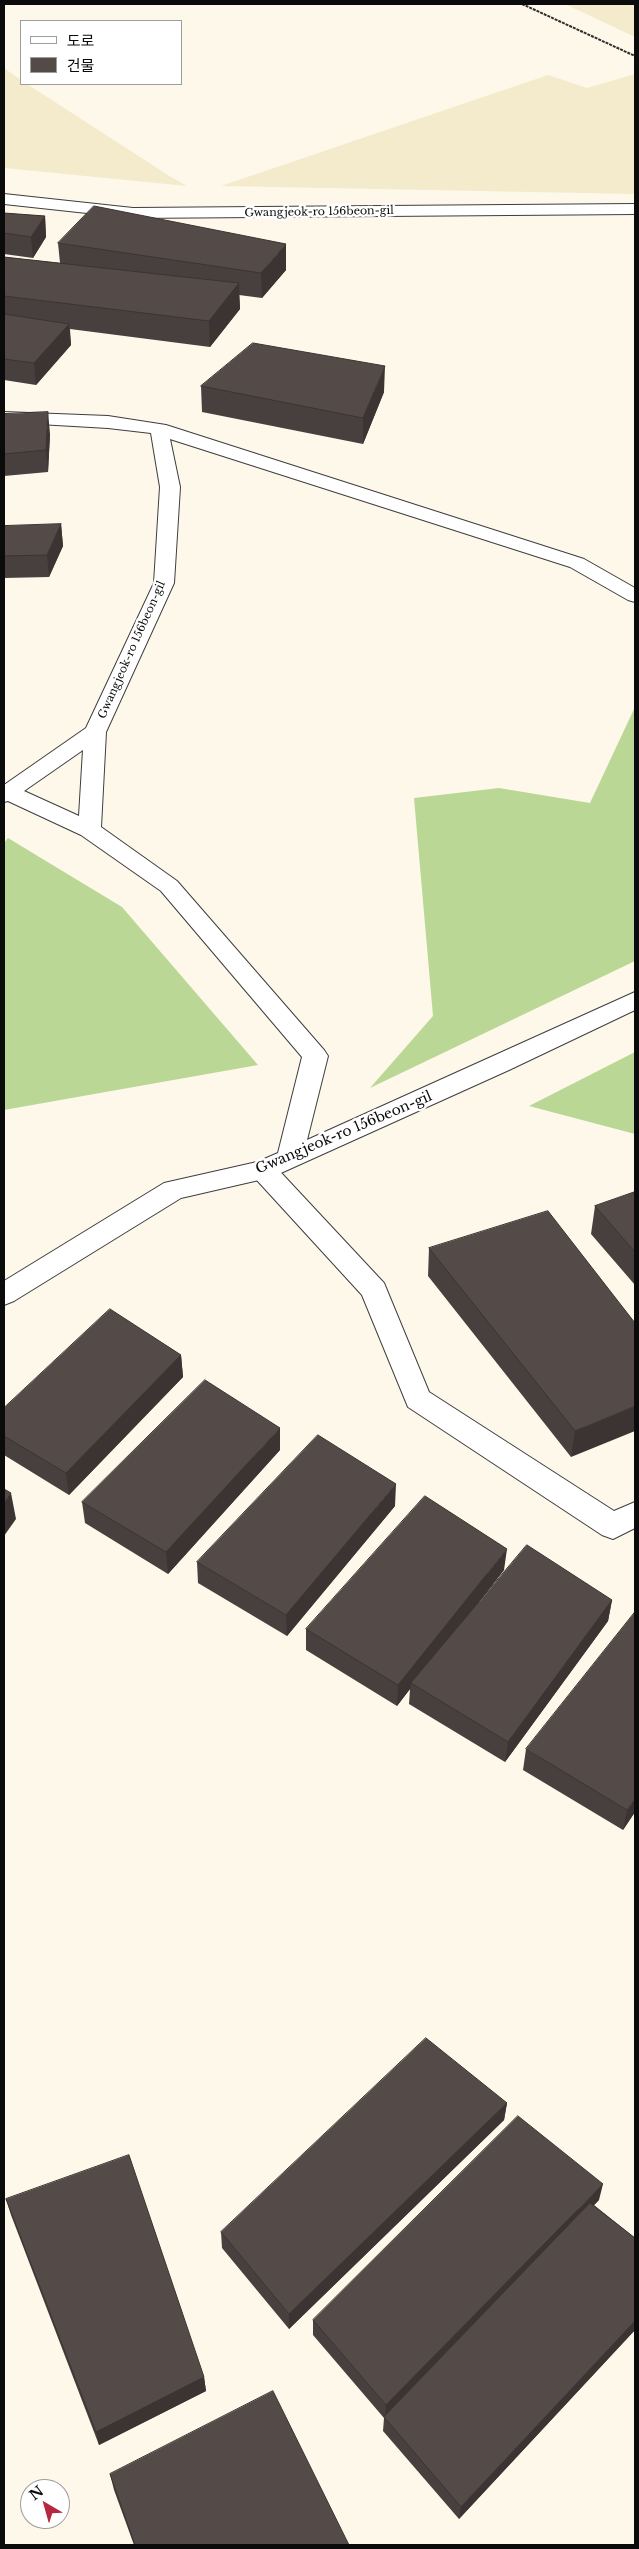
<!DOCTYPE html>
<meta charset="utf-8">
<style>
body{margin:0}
#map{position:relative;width:639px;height:2549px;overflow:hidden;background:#fef8ea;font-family:"Libre Baskerville","Noto Sans KR",serif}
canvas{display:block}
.frame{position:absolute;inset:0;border:5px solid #0b0b0b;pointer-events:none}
.legend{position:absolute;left:20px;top:20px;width:162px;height:65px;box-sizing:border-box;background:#fff;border:1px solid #9d9d9d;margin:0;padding:6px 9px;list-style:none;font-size:15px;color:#0b0b0b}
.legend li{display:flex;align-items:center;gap:10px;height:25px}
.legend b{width:25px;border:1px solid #9d9d9d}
.north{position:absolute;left:20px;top:2479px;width:50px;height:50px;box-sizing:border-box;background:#fff;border:1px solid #9d9d9d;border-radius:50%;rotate:322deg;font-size:14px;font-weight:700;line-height:20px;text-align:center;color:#0b0b0b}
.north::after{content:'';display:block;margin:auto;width:18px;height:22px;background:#b62840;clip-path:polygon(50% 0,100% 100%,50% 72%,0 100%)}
</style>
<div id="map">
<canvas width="639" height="2549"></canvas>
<div class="frame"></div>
<ul class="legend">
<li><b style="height:6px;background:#fff"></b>도로</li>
<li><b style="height:14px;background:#544b48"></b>건물</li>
</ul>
<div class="north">N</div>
</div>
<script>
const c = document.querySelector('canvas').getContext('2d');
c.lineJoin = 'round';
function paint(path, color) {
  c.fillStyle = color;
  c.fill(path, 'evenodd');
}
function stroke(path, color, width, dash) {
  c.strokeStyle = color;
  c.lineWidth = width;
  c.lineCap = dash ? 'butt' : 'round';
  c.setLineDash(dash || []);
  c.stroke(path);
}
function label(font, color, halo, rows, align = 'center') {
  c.font = font + ' "Libre Baskerville",serif';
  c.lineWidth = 5;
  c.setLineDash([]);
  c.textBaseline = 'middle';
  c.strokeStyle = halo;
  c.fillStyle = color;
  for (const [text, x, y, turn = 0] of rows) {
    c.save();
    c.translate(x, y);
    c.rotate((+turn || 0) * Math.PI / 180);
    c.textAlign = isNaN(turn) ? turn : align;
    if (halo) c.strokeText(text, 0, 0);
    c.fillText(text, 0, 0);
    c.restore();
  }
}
const farmland = new Path2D(`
 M565 4H635V37Z
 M4 68 21 80V84H27L171 177 187 186 4 168Z
 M635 74V194L221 186 548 75 587 88Z`);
const forest = new Path2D(`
 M635 707V961L370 1088 433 1016 414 798 499 788 590 803Z
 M8 838 122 907 258 1065 4 1110V843Z
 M635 1052V1134L529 1106Z`);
const path = new Path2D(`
 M522 4 635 56`);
const lane = new Path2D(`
 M263 1160 272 1163 384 1283 429 1392 614 1511 635 1502V1528L613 1539 602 1535 408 1407 362 1295 254 1177 250 1170 254 1163Z`);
const street = new Path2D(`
 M4 194 133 208 635 204V214L133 218 4 204Z
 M4 412 108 416 166 425 584 559 635 588V602L628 600 570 567 170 439 180 487 174 583 106 732 101 827 177 881 324 1050 328 1056 307 1140 635 992V1010L509 1070 272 1177 181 1198 14 1301 4 1305V1281L164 1183 257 1162 278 1153 302 1057 161 891 81 835 8 801 4 802V785L86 728 154 583 160 487 151 433 108 428 4 422ZM83 750 79 816 24 791Z`);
const wall = new Path2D(`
 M4 213 45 216 46 237 33 258 4 254Z
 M58 243 286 270 262 298 239 295 240 309 210 347 70 329 71 345 36 385 4 380V257L60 263Z
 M201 386 384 392 363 444 202 412Z
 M4 414 50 434 48 472 4 476Z
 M61 524 63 546 49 577 4 578V526Z
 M635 1192V1285L591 1234 595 1206Z
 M429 1248 635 1323 571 1457 428 1276Z
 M181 1355 183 1377 69 1495 4 1455V1408Z
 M280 1450 168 1574 85 1523 82 1502Z
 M395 1506 287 1636 198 1583 197 1562Z
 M504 1570 479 1602 612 1600 608 1621 505 1762 409 1704 410 1689 397 1706 306 1650V1629Z
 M526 1749 635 1812 623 1830 523 1770Z
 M507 2103 504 2120 289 2329 222 2248 221 2232Z
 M6 2199 204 2377 206 2391 99 2445 11 2215Z
 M599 2200 594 2205 635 2238V2330L459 2519 383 2431 384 2418 313 2335V2320Z
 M110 2474 349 2545H134L114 2490Z`);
const shadedWall = new Path2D(`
 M45 216 46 237 33 258 31 237Z
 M286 244V270L262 298 261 273Z
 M239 283 240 309 210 347 209 321Z
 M69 324 71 345 36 385 34 363Z
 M385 366 384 392 363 444V418Z
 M48 412 50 434 48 472 46 450Z
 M61 524 63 546 49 577 47 555Z
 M181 1355 183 1377 69 1495 66 1473Z
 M635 1406V1431L571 1457 575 1431Z
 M280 1428V1450L168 1574 166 1552Z
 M396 1484 395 1506 287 1636 286 1615Z
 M11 1493 16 1519 4 1536V1503Z
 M507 1549 504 1570 414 1685 411 1683 410 1689 397 1706 398 1685Z
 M612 1600 608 1621 505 1762 508 1742Z
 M635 1799V1812L623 1830 627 1810Z
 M507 2103 504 2120 289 2329V2314Z
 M603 2184 599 2200 385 2419 386 2405Z
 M635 2321V2330L459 2519 461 2507Z
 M204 2377 206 2391 99 2445 96 2432Z`);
const building = new Path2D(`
 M94 206 286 244 261 273 58 243Z
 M4 213 45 216 31 237 4 233Z
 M4 257 239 283 209 321 4 296Z
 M4 314 69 324 34 363 4 359Z
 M253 343 385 366 363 418 201 386Z
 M48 412 46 450 4 454V414Z
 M61 524 47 555 4 556V526Z
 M635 1192V1252L595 1206Z
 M548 1211 635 1323V1406L575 1431 429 1248Z
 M110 1309 181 1355 66 1473 4 1436V1408Z
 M205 1380 280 1428 166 1552 82 1502Z
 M318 1435 396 1484 286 1615 197 1562Z
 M4 1489 11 1493 4 1503Z
 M425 1496 507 1549 398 1685 306 1629Z
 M527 1545 612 1600 508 1742 411 1683Z
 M635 1612V1799L627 1810 526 1749Z
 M426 2038 507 2103 289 2314 221 2232Z
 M518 2116 603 2184 386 2405 313 2320Z
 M129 2155 204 2377 96 2432 6 2199Z
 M590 2203 635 2238V2321L461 2507 384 2417Z
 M273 2391 349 2545H135L110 2474Z`);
const farStreetnames = [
 ["Gwangjeok-ro 156beon-gil",319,212,-1],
 ["Gwangjeok-ro 156beon-gil",132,650,-66]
];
const streetNames = [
 ["Gwangjeok-ro 156beon-gil",344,1133,-23]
];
paint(farmland, '#f3ebcc');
paint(forest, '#bbd796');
stroke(lane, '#3e3e3e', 2);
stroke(street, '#3e3e3e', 2);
stroke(path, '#2d2d2d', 2, [3, 1]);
paint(lane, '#fff');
paint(street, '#fff');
paint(wall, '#48403e');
paint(shadedWall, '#3b3432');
paint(building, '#544b48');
stroke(building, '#3b3432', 1);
label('11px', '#0b0b0b', '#fff', farStreetnames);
label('14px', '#0b0b0b', '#fff', streetNames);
</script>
